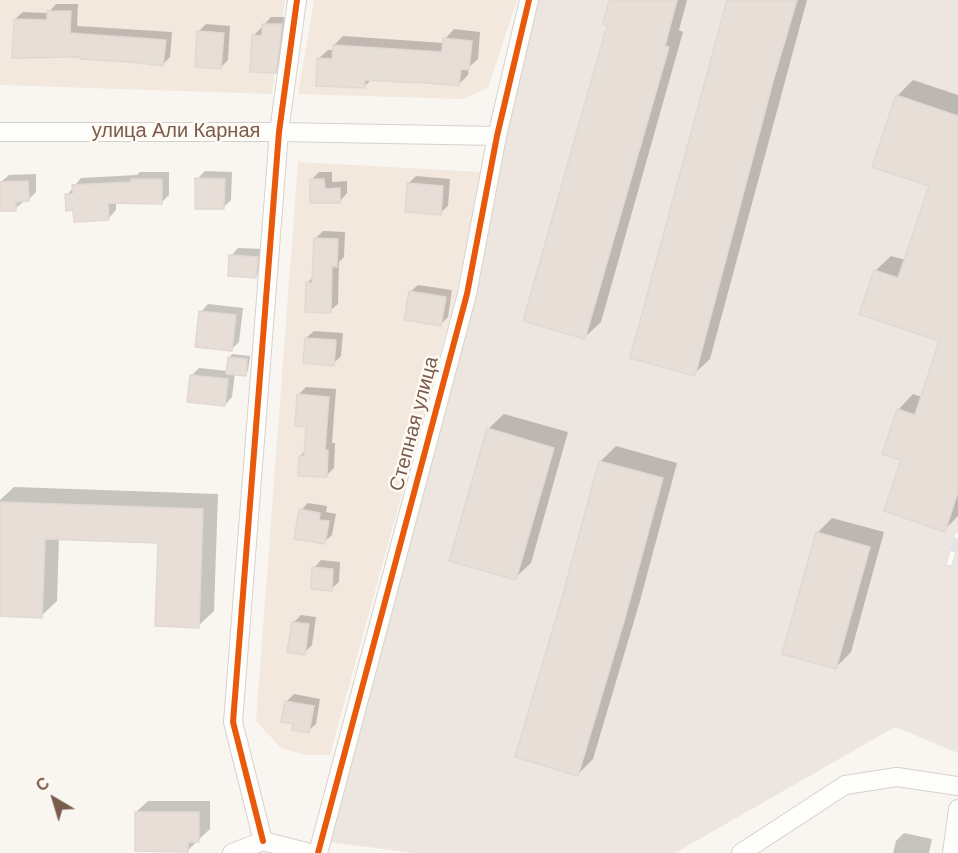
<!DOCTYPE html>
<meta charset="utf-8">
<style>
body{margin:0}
#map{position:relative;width:958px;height:853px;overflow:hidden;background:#f9f5f0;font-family:"DM Sans",sans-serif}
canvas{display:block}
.north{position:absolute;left:24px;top:769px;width:60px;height:60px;-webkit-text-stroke:4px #fffaf3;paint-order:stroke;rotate:322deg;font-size:16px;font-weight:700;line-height:24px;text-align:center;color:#7a5c4d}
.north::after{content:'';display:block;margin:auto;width:21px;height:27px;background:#7a5c4d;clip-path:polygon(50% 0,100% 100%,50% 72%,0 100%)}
</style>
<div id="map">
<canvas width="958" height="853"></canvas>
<div class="north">С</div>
</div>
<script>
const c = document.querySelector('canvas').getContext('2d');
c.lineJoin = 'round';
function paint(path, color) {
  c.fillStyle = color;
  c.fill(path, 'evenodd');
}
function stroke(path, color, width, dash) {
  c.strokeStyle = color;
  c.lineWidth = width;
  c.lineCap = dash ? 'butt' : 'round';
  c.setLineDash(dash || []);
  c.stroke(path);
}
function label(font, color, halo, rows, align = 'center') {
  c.font = font + ' "DM Sans",sans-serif';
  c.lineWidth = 5;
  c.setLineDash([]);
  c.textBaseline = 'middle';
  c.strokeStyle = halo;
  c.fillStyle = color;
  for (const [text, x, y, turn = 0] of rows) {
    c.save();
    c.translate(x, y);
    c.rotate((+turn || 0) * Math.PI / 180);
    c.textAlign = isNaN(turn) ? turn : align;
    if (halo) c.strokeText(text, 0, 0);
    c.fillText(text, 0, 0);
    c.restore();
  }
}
const residential = new Path2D(`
 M0 0H285L272 94 0 85Z
 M314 0H517L488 88 463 99 298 94Z
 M298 162 481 172 456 296 330 755H307L281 748 256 721Z`);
const industrial = new Path2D(`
 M529 0H958V753L895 727 675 853H415L328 842Z`);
const shadow = new Path2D(`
 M611 0H687L679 30 683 32 601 322 585 337Z
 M728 0H807L710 359 694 374Z
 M56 4H78L77 26 172 32 170 57 163 64 15 19 23 12 48 13Z
 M271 17H289L283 64 275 71 253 36 261 28 263 29 264 25Z
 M206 24 230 26 228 60 221 67 198 32Z
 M454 29 480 32 478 59 469 67 468 75 459 84 372 79 364 87 318 59 328 50H334V45L343 36 444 43 445 39Z
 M913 80 958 95V516L944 530 902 459 898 410 913 394 922 397 941 340 875 271 891 256 906 260 931 185 897 96Z
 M205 171 232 172 231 200 223 208 197 179Z
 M140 172H169V195L161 203 116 202V210L109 218 74 208 67 195 81 178 137 175Z
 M319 172H332V182L347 181V193L340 201 311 180Z
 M36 174V192L28 200H23V202L15 209 1 182 9 175Z
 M416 176 450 179 448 206 440 213 408 184Z
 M323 231 345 232 344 257 339 262 338 304 330 311 307 283 314 276 315 239Z
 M238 248 265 249 263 268 256 276 231 256Z
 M418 285 452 290 448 317 441 324 410 292Z
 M208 304 243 308 239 342 231 350 201 312Z
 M314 331 343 333 341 356 333 364 306 338Z
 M232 354 250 356 248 371 245 374 235 373 232 397 225 405 191 376 199 368 228 371 229 358Z
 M306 387 336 389 332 443H335L334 468 326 476 300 456 306 450 308 425 298 395Z
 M504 414 568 432 531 563 515 578 488 429Z
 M616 446 677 463 640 601 593 759 578 774 563 601 600 462Z
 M14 487 218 494 214 611 198 626 160 542 59 538 57 601 41 616 0 615V500Z
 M308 503 327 506 326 512 336 514 332 535 324 542 301 510Z
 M832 518 884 532 851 652 836 667 817 533Z
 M321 560 340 562 339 582 331 589 314 568Z
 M301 615 316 617 312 645 304 653 293 623Z
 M294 694 320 699 316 724 308 731 295 723 286 702Z
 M148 801H210V829L188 850 136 812Z
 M904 833 932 839 929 853H893L896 841Z`);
const building = new Path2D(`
 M609 0H677L665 46 669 47 585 339 523 321 607 26 603 24Z
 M727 0H797L774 78 695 376 630 358Z
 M47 11H71L70 33 166 40 163 66 131 62 80 59V57L12 58 14 19 47 20Z
 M262 24H282L276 73 250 72 252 35 262 36Z
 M197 31 224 33 221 69 195 67Z
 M443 38 472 41 469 70 461 69 459 86 417 82V83L365 80V88L316 86 317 58 332 59 333 45 442 52Z
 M896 95 958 116V492L945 532 884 511 901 460 882 454 897 409 915 415 939 341 859 314 874 270 898 278 929 186 872 167Z
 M195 178 225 179 224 209H195Z
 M131 179H162V204L108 203 109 220 74 222 73 210 66 211 65 194H73L72 185 131 182Z
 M310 179H324L325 189 340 188V203H310Z
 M28 181 29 201 16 202V211H0V182Z
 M407 183 443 186 441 215 405 212Z
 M314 238 338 239 337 267 332 266 331 313 305 312 306 282 312 283Z
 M229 255 258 257 256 278 228 276Z
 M409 291 446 297 441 326 404 320Z
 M199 311 236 315 232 351 195 347Z
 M305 338 336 340 334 366 303 363Z
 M228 357 247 359 246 376 226 374Z
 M190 375 228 379 225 406 187 402Z
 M297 394 329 397 325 450H328L327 477 298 476 299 456H304L306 427 295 426Z
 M487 428 554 448 516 580 449 561Z
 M599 461 663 478 625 618 578 776 515 757 561 601Z
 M0 502 203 509 199 628 155 626 158 543 45 539 42 618 0 616Z
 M299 509 320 513 319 520 329 521 325 544 294 539Z
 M816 532 870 547 836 669 782 654Z
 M312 567 333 569 332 591 311 589Z
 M292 622 309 624 305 655 287 652Z
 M285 701 314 706 309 733 292 730 293 724 281 722Z
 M135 812H199V842H188V852L135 851Z`);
const minor = new Path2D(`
 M0 132H279L497 136
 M263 841 233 722 279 132 297 0
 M232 853 263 841 310 853
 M318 853 467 294 497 136 529 0
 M741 853 845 785 897 777 958 786
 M952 853 958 809`);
const rail = new Path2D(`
 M949 565 958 533`);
const cycleway = new Path2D(`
 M263 841 233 722 279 132 297 0
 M318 853 467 294 497 136 529 0`);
const streetNames = [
 ["улица Али Карная",176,132],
 ["Степная улица",415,424,-75]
];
paint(residential, '#f2e8de');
paint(industrial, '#ede5e0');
paint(shadow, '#0003');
paint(building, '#e6ded7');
stroke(building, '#e2d8d2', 1.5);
stroke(minor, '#d7d1cb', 20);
stroke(minor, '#fefefd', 18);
stroke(rail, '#e6e3e7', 7);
stroke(rail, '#fffaf3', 4.5, [14]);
stroke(cycleway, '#e8590c', 6);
label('20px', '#7a5c4d', '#fffaf3', streetNames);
</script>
